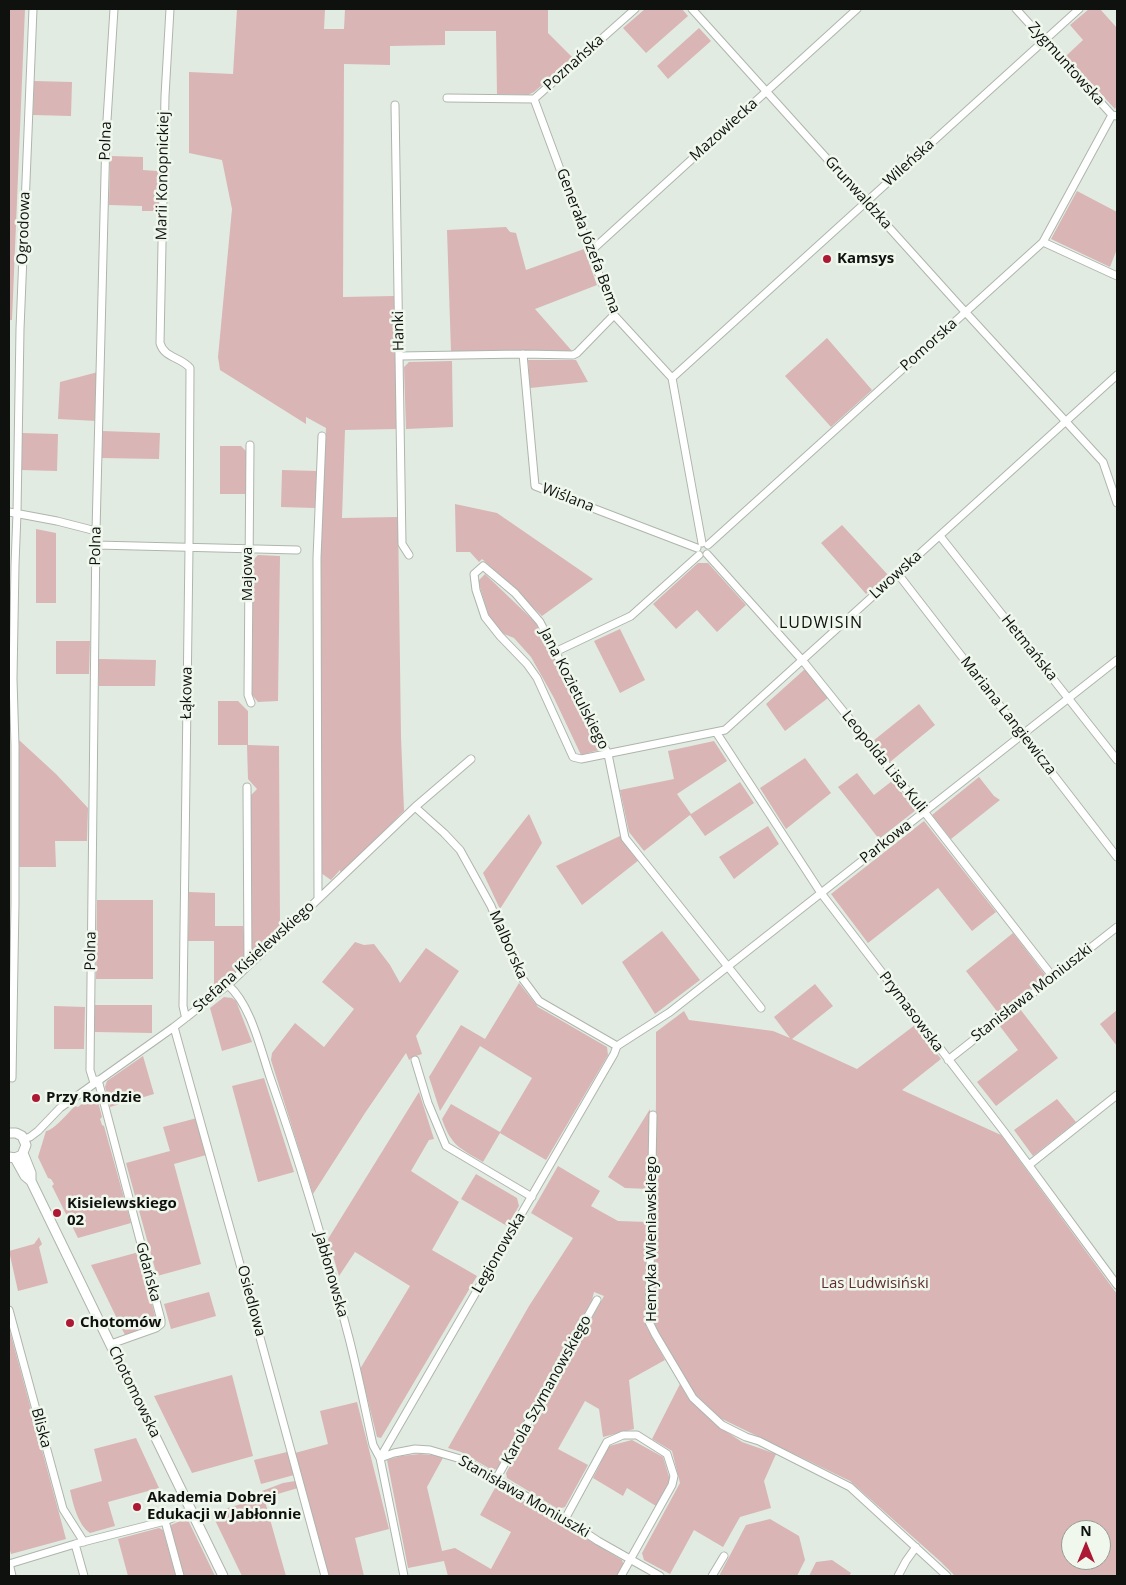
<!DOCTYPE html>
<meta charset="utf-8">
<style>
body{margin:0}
#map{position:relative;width:1126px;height:1585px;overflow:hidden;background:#e2ebe1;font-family:"Open Sans",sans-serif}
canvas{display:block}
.frame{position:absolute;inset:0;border:10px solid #0e110d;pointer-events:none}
.north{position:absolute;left:1061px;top:1520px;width:50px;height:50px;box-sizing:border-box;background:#f0f8ee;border:1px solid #969c94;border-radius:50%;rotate:0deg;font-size:14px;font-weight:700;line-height:20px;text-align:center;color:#0e110d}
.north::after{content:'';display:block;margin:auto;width:18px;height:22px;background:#ad1935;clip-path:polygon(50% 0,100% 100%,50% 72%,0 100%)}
</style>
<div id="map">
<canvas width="1126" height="1585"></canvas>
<div class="frame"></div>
<div class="north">N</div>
</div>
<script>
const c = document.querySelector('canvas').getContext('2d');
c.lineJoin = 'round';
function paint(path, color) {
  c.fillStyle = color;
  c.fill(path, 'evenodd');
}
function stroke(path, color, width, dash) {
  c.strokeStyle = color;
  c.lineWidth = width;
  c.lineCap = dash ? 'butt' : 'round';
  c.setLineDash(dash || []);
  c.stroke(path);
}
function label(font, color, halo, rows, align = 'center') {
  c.font = font + ' "Open Sans",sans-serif';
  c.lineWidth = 5;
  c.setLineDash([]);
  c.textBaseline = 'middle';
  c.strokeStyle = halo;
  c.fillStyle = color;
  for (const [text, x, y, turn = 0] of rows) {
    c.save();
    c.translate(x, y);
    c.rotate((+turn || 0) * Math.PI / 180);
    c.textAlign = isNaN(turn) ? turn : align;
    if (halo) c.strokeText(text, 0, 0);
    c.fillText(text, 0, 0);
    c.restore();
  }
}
const green = new Path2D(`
 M9 9H25L12 320H9Z
 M237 9H325L324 29H344L345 9H548V33L573 58 534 92 528 95 497 94 496 31H445V45L390 46V65L344 64 343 297 394 296 397 429 345 430 342 518 398 517 401 737 404 811 341 874 340 870 331 880 321 873 320 557 326 428 306 417V424L220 370 218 357 232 209 222 160 189 153V72L233 74Z
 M645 9H682L688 16 646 53 623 28Z
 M1089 9H1100L1117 28V105L1115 109 1066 56 1083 40 1070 25Z
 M699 28 711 41 668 79 657 66Z
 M34 81 72 82 71 116 33 115Z
 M110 156 143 157V170L157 171 160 176V211H142V206L109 205Z
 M1077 191 1117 212V249L1110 267 1051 239Z
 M506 227 510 232 516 233 526 270 584 249 597 285 535 309 572 351 451 352 447 230Z
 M827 338 872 390 831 427 785 376Z
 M528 360H576L588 382 530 388Z
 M452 361 453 427 406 429 404 367 409 362Z
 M98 372 97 421 58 419 60 382Z
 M102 431 160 433 159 459 101 458Z
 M22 433 58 434 57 471 21 470Z
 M220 446H241L247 452V494H220Z
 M282 470 317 471 315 508 281 507Z
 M455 504 497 513 593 579 542 616 482 559 479 562 470 552H456Z
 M842 525 888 575 866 594 821 543Z
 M36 529 56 533V603H36Z
 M258 555 280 556 278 701 258 702 252 695 253 560Z
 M698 563H708L746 605 717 632 697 610 676 629 653 604Z
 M485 574 535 622 546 641 599 750 581 755 554 698 531 657 514 638 504 634 490 619 478 581Z
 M620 629 645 680 620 693 594 641Z
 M56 641H90L89 674H56Z
 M99 659 156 660 155 686H99Z
 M805 669 828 698 785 731 766 704Z
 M218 701H238L248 711V745L279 746 280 929 253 954 250 953 251 795 257 789 248 779 247 745H218Z
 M919 704 935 725 890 762 873 741Z
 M19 740 56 774 88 808 87 841H55L56 867H19Z
 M714 741 727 761 677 794 691 814 740 782 754 803 705 836 690 815 644 851 629 832 620 790 674 779 668 751Z
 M805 758 831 793 786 829 760 788Z
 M857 773 874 795 892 781 916 810 879 839 838 787Z
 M979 777 994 796 1000 800 951 839 932 815Z
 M529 814 542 843 500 909 483 873Z
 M924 821 996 912 972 931 938 888 868 943 831 894Z
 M768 826 779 844 734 879 719 857Z
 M620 836 639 860 582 905 556 866Z
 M189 892 215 893V926H243C244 936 246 949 244 959 241 973 225 982 214 990V941H188Z
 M97 900H153V979H96Z
 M662 931 700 980 655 1014 622 962Z
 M1013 933 1046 976 999 1014 966 971Z
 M355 942 364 945 374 944 390 965 400 983 426 948 459 971 416 1036 422 1054 413 1057 409 1060 406 1053 365 1113 313 1194 271 1060 272 1053 295 1023 324 1047 354 1009 322 982Z
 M519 983 538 1007 607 1047 608 1055 546 1160 500 1133 483 1162C460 1148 451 1146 442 1119L451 1104 500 1132 532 1078 480 1046 440 1111 429 1077 461 1025 485 1039Z
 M815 984 833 1006 792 1039 857 1069 915 1025 941 1059 902 1090 1001 1135 1117 1294V1576H955L941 1562 850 1481 720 1418 693 1392 653 1324 656 1099V1032L684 1011 689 1020 773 1031 790 1038 774 1017ZM1071 1530H1101V1560H1071Z
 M224 997 232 998 236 1001 252 1042 222 1051 210 1008Z
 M95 1005H152V1033L95 1032Z
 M54 1006 85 1007 84 1049H54Z
 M1020 1009 1058 1058 996 1106 977 1082 1018 1050 999 1025Z
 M1117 1010V1046L1100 1024Z
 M143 1056 154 1094 110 1107 105 1087 107 1081Z
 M264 1078 294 1172 258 1182 232 1086Z
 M419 1092 434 1139 429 1140 411 1171 459 1202 432 1250 477 1276 381 1438 377 1437 360 1369 410 1286 355 1252 339 1276 328 1239Z
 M91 1093 96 1094 102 1117 100 1119 102 1125 104 1126 131 1223 78 1238 52 1186 54 1184 51 1179 48 1178 38 1157 46 1131C54 1130 68 1113 75 1106L78 1107 83 1103 82 1100Z
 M1057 1099 1076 1122 1033 1156 1014 1130Z
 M650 1109 649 1189 625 1188 608 1177Z
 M197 1118 206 1155 174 1164 201 1264 157 1276 126 1163 170 1151 163 1127Z
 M558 1166 600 1191 591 1206 618 1221 648 1222 646 1326 665 1360 629 1380 634 1429 603 1437 599 1409 585 1401 558 1449 588 1465 565 1507 558 1509 507 1478 506 1473 604 1296 594 1292 592 1300 497 1469 492 1470 461 1452 448 1448 529 1306 573 1238 531 1213Z
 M476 1174 517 1198 519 1206 507 1226 461 1199Z
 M39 1237 42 1244 39 1247 48 1283 18 1291 9 1251 34 1244Z
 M139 1252 156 1320 154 1326 125 1335 91 1265Z
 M209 1292 216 1316 171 1329 164 1304Z
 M9 1328 66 1539 11 1554 9 1547Z
 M232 1375 253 1456 192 1473 154 1396Z
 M680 1384 688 1398 715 1424 742 1442 776 1454 764 1481 771 1508 740 1517 723 1547 694 1530 670 1574 644 1560 642 1553 680 1483 672 1451 652 1439Z
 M357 1402 389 1529 355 1538 364 1576H328L295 1453 328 1444 320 1411Z
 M136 1438 159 1488 108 1502 115 1526 90 1533C78 1525 73 1504 70 1490L102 1481 94 1449Z
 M632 1440 663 1457 670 1480 656 1506 627 1488 623 1496 593 1478 609 1446Z
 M287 1452 294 1475 261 1484 254 1460Z
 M420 1454 444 1456 427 1487 442 1551 455 1548 491 1569 511 1532 480 1515 495 1488 500 1487 622 1560 624 1566 618 1576H448L444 1561 408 1568 387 1460 401 1456Z
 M295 1481 298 1488 264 1498 286 1576H242L214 1518 218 1511 264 1497 262 1491 283 1483Z
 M187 1518 215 1576H184L170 1528 171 1525Z
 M770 1519 799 1536 805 1560 797 1576H719L746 1525Z
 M159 1528 163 1530 176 1576H128L118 1539Z
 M832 1560 851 1573 849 1576H809L816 1562Z`);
const minor = new Path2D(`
 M170 9 165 96 160 343C164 358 181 357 190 368L189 548 183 1006 185 1015 187 1017
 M692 9 958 304 1103 462 1117 503
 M1016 9 1112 115 1117 116
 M447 98 534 99 635 9
 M534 99 614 315 672 378 702 543
 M395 105 402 544 409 555
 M1043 242 1117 276
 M591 251 857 9
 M523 354 535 486 697 548
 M400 356 523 354 573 355 577 353 614 315
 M672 378 1079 9
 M250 445 248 695 251 703
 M9 512 57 521 96 531
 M940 536 1117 760
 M96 545 297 550
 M708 545 1043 242 1112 115
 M707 554 803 661 922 809 1053 977
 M898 574 1117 857
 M555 652 631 616 699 555
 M716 732 821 893 1005 1133 1117 1285
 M247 787 248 966
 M415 807 444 833 460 850 491 906 519 974 539 1001 617 1046
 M318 899 317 558 322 436
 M228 985C251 1005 260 1048 270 1077 300 1162 326 1250 349 1338 358 1373 365 1409 373 1445L380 1458 404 1576
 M761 1008 625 838 608 754 540 622 515 593 483 566 474 574 476 590 485 617 500 636 527 664 537 678 573 757 581 759 725 730 1117 375
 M174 1027 246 1286 325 1576
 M617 1046 670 1012 1117 660
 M415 1060 428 1103 446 1146 532 1197
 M948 1060 1117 927
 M12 1078 15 903V746L13 679 15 565 17 513 20 329 33 9
 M98 1080 161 1320V1324L156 1328 111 1344
 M94 1083 90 1070 96 531 106 136 114 9
 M653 1115 649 1322 655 1334 693 1398 722 1425 746 1437 759 1441 850 1487 947 1576
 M24 1139 30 1137 38 1131 60 1108 174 1027 228 985 415 807 471 759
 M1029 1165 1117 1095
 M9 1310 63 1509 84 1542
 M380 1458 614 1054 617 1046
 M380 1458 394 1453 415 1449 430 1450 464 1460 565 1519 598 1541 660 1576
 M496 1479 597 1300
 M565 1519 607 1442 623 1435H637L667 1454 674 1476 672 1485 621 1576
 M165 1521 180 1576
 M75 1544 84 1576
 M9 1563 12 1576
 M9 1564 75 1544 165 1521 191 1510
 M712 1576 724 1556
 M898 1576 906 1561 916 1547`);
const tertiary = new Path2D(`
 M9 1133H16L22 1136 26 1145 22 1155 15 1158 9 1157
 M23 1153 31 1173V1181
 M15 1158 25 1176 31 1181 223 1576`);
const markers = [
 [827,259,5,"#ad1935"],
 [36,1098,5,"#ad1935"],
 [57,1213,5,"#ad1935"],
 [70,1323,5,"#ad1935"],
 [137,1507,5,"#ad1935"]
];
const streetNames = [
 ["Poznańska",574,63,-42],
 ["Zygmuntowska",1066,64,48],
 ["Mazowiecka",724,130,-42],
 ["Polna",106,141,-88],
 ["Wileńska",909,163,-42],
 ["Marii Konopnickiej",163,176,-89],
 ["Grunwaldzka",858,193,48],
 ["Ogrodowa",24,228,-88],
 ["Generała Józefa Bema",588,241,69],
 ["Hanki",399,331,-91],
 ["Pomorska",929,345,-42],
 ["Wiślana",568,498,21],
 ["Polna",96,546,-89],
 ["Majowa",248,574,-90],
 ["Lwowska",896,575,-42],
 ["Hetmańska",1029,648,51],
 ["Jana Kozietulskiego",574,689,63],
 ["Łąkowa",187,693,-89],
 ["Mariana Langiewicza",1008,716,52],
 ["Leopolda Lisa Kuli",884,762,51],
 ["Parkowa",886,842,-38],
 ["Malborska",508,945,66],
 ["Polna",91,951,-89],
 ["Stefana Kisielewskiego",254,957,-42],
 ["Stanisława Moniuszki",1032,993,-38],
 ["Prymasowska",911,1012,53],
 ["Henryka Wieniawskiego",652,1239,-90],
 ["Legionowska",499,1253,-60],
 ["Gdańska",148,1272,75],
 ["Jabłonowska",331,1275,74],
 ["Osiedlowa",251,1301,75],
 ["Karola Szymanowskiego",547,1390,-61],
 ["Chotomowska",134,1392,64],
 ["Bliska",41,1428,75],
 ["Stanisława Moniuszki",524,1497,30]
];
const poiNames = [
 ["Kamsys",837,259],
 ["Przy Rondzie",46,1098],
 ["Kisielewskiego",67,1204],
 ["02",67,1221],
 ["Chotomów",80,1323],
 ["Akademia Dobrej",147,1498],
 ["Edukacji w Jabłonnie",147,1515]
];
const parkNames = [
 ["Las Ludwisiński",875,1284]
];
const neighbourhoodNames = [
 ["LUDWISIN",821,623]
];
paint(green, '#d9b5b5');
stroke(minor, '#aeb6ac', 9);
stroke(tertiary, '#aeb6ac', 11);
stroke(minor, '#fff', 7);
stroke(tertiary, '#fff', 9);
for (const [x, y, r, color] of markers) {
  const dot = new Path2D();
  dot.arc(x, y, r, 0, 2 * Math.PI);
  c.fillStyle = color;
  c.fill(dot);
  stroke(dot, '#f0f8ee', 2);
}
label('15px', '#0e110d', '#f0f8ee', streetNames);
label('bold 15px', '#0e110d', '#f0f8ee', poiNames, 'left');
label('15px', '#5e2c2e', '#f0f8ee', parkNames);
c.letterSpacing = '1px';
label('16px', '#0e110d', '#f0f8ee', neighbourhoodNames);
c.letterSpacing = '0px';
</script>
